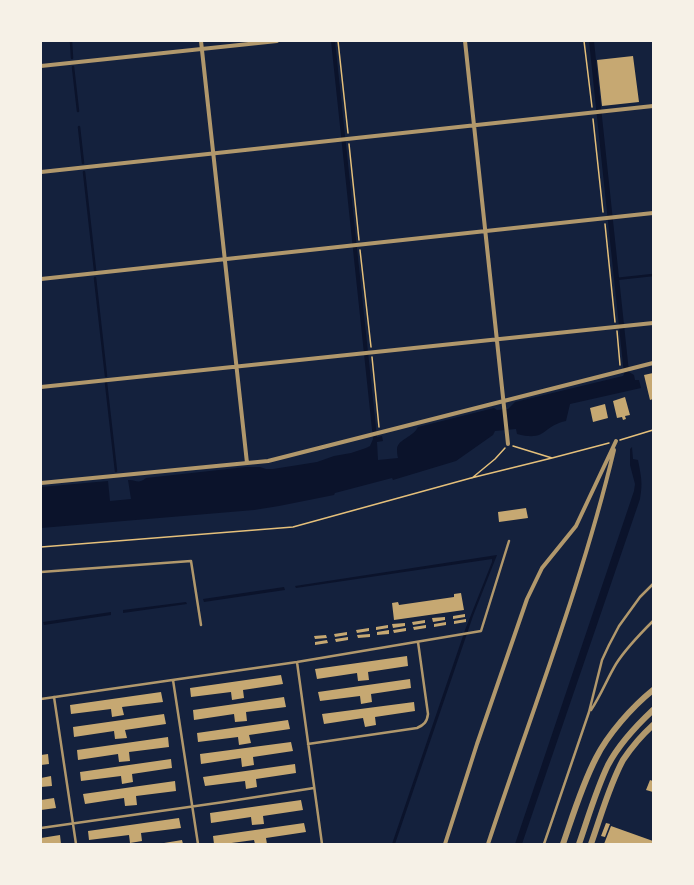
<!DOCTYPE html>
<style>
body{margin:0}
#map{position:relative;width:694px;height:885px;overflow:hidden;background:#14213d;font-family:"Work Sans",sans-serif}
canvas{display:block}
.frame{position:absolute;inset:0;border:42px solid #f6f1e7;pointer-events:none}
</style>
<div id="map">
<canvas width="694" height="885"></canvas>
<div class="frame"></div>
</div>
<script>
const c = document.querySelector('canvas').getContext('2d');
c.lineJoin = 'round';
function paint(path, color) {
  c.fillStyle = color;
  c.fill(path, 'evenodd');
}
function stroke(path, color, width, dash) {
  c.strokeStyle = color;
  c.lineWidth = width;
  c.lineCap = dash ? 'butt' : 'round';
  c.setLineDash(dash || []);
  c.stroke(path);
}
const water = new Path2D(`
 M331 41H335L377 437 382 436 383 441 377 442 378 460 398 458C397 455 397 451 397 448 399 439 413 437 418 427L494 408 497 410 508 409 515 402 623 376 624 374 589 41H594L629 372 634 375 635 380H639L641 388 570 404 566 421C542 426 547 442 517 434L516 429 495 431 493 435 456 461 393 480 392 478 335 493 334 495 279 506 254 510 41 528V487L108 481 110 501 131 499 128 480C136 479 137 485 146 478L246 467H260L266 469H273L317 462 334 456 351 453 366 448 370 446 373 439Z
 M632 447 633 459 638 460C641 476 643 482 640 499L522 844H515L634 491 635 484 630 465V449Z
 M497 555 473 616 395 844H392L465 630 492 562V559L296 588 295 586Z
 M284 587 285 590 204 602 203 599Z
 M186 602 187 604 123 613V610Z
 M111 612V615L44 625 43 622Z`);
const stream = new Path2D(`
 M71 41 72 58
 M73 67 78 111
 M79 127 83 163
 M84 172 95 270
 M95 278 106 376
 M616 279 653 275
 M106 383 116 471`);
const building = new Path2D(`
 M633 56 639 102 602 106 597 60Z
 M653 373V399L650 400 644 375Z
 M625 397 630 415 625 416 626 419 623 420 622 417 617 418 613 401Z
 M605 404 608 418 593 422 590 408Z
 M526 508 528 518 499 522 498 512Z
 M461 593 464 610 394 620 392 603 398 602 399 605 454 597V594Z
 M465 614V617L453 619V616Z
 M445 617V620L433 622 432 618Z
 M466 619V622L454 624V621Z
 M425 620V623L413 625 412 622Z
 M446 622V625L434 627V624Z
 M405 623V626L393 628 392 624Z
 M388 625V628L376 630V627Z
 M426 625V628L414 630 413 627Z
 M369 628V631L357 633 356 630Z
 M406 628V631L394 633 393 630Z
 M389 630V634L377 635V632Z
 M347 632V635L335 637 334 634Z
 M370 634V637L358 638 357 635Z
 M326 635 327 638 315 639 314 636Z
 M348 637V640L336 642 335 639Z
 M327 640 328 643 315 645V642Z
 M407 656 408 666 368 672 369 680 358 681 357 673 317 679 315 669Z
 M281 675 283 684 243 690 244 698 232 700 231 692 191 697 190 688Z
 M410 679 411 688 371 694 372 702 361 704 360 696 320 701 318 692Z
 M161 692 163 702 122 707 124 715 112 717 111 709 71 714 70 705Z
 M284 697 286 707 246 712 247 721 235 722 234 714 194 720 193 710Z
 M414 702 415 711 375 717 376 725 365 727 363 718 324 724 322 714Z
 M164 714 166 724 125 730 127 738 115 739 114 731 74 737 73 727Z
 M288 720 290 729 249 735 251 743 239 745 238 737 198 742 197 733Z
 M168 737 169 747 129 752 130 761 119 762 118 754 78 760 77 750Z
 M291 742 293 751 253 757 254 765 242 767 241 758 201 764 200 754Z
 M48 754 49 764 41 765V755Z
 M171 759 172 768 132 774 133 782 122 784 121 776 81 781 80 772Z
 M295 764 296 773 256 779 257 787 246 789 245 781 205 786 203 777Z
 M51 776 52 786 41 787V778Z
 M650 780 653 781V792L646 790Z
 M175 781 176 791 136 796 137 805 125 806 124 798 85 804 83 794Z
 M54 798 56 808 41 810V800Z
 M301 800 303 810 263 816 264 824 252 825 251 817 211 823 210 813Z
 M179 818 181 828 141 833 142 841 130 843 129 835 89 840 88 831Z
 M304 823 306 832 266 838 267 844H255L254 840 224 844H214L213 836Z
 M606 823 610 824 605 837 601 836Z
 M611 826 653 841V844H604Z
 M60 835 61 844H41V838Z
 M182 840 183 844H164V843Z`);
const path = new Path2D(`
 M338 41 348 133
 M584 41 592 107
 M593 119 603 212
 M349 144 359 240
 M605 224 615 322
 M360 250 371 347
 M617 331 620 365
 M372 357 379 427
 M620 440 653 430
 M513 446 552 458 609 443
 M472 478 495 459 505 448
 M41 547 293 527 471 478 552 458`);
const service = new Path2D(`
 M41 572 191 561 201 625
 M297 662 322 844
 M173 680 198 844
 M54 697 76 844
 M41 699 297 662 481 631 509 541
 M591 710C601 695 607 679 616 664 626 648 640 634 653 621
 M308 744 417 728C424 725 427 722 428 714L418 642
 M41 828 224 802 314 788
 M544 844 589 712 602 660 609 645 619 626 640 597 653 584`);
const minor = new Path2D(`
 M201 41 247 463
 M465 41 508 444
 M41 66 277 41
 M41 172 653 106
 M41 279 653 213
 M41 387 653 323
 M41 483 268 461 653 363
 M445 844 477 744 527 599 542 568 576 526 616 441
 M488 844C531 713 582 584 614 450`);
const tertiary = new Path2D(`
 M563 844C573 815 582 785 596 758 608 734 632 707 653 690
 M579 844C588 818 596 790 608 765 619 744 636 726 653 710
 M591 844C601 816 609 786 623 760 631 748 642 735 653 725`);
paint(water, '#0b132b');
stroke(stream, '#0b132b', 2.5);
paint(building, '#c6a872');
stroke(path, '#e5c07b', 1.5);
stroke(service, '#b1986c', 2.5);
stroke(minor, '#b1986c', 4);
stroke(tertiary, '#b1986c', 6);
</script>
